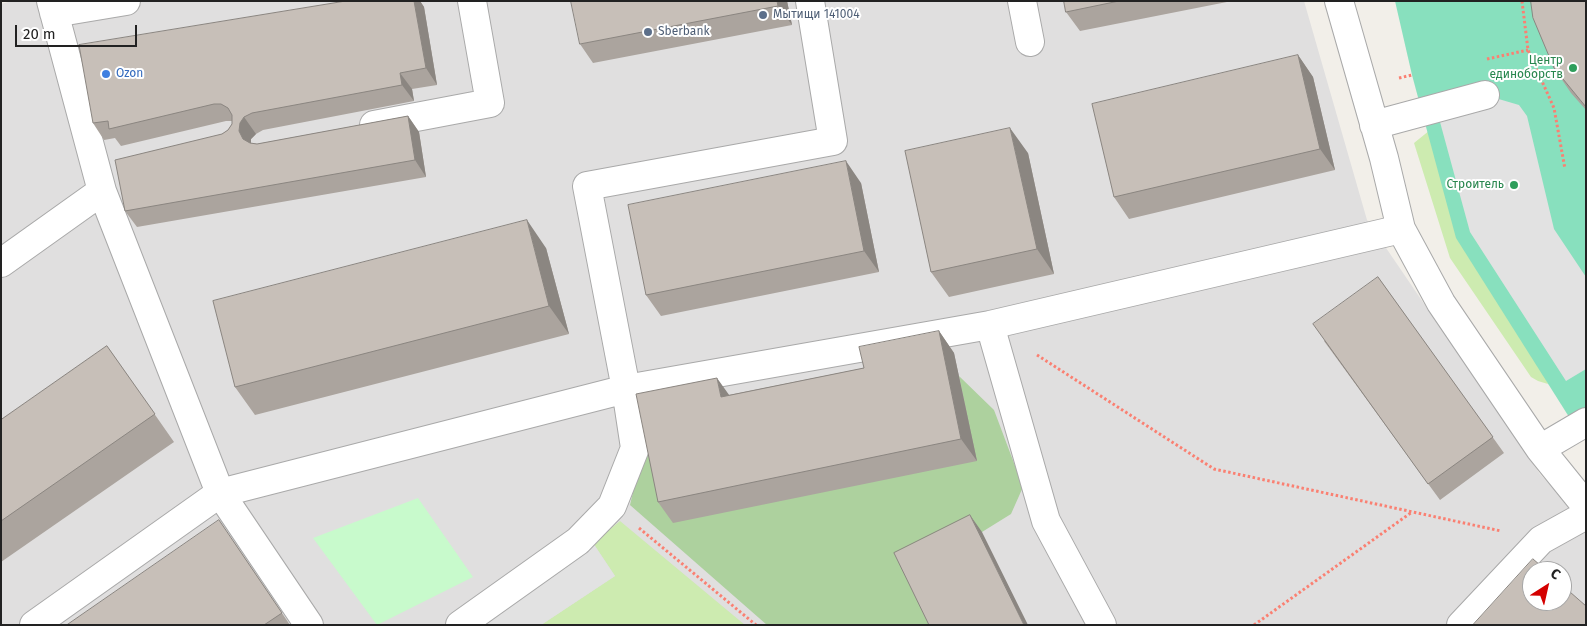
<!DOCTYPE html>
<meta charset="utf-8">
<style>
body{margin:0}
#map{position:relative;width:1587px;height:626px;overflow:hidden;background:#f2efe9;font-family:"Fira Sans",sans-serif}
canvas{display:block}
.frame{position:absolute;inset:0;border:2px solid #222;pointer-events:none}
.north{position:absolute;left:1522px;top:561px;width:50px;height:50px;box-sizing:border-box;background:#fff;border:1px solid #a7a7a7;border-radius:50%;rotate:35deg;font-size:14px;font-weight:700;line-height:20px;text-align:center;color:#222}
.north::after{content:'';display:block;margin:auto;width:18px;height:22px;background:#d40000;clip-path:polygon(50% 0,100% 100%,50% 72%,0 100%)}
.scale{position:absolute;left:15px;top:25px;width:122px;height:22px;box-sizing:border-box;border:2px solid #222;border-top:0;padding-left:6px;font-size:15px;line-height:18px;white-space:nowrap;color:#222;-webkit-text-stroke:4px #fff;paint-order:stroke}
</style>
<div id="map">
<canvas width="1587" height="626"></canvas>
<div class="frame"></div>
<div class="north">С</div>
<div class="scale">20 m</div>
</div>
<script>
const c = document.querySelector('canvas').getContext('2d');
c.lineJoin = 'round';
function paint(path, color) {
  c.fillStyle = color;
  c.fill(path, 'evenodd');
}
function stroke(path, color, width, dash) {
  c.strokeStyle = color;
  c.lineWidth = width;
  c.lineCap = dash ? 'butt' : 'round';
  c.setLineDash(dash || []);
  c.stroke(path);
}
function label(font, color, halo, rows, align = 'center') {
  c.font = font + ' "Fira Sans",sans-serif';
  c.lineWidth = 4;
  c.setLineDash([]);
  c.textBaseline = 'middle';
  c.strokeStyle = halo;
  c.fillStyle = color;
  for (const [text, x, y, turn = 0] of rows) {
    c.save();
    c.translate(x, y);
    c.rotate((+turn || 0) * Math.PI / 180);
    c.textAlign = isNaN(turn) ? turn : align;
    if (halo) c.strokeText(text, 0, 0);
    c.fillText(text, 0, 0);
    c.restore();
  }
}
const residential = new Path2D(`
 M12 1H1304L1367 220 1540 474 1586 523V625H1V4ZM1532 571H1562V601H1532Z`);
const grass = new Path2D(`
 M1440 122 1548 384 1538 381 1531 377 1450 258 1414 143Z
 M620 521 745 625H541L615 576 593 543Z`);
const forest = new Path2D(`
 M959 376 994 410 1023 487 1011 514 982 532 933 625H767L630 505 651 415 976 461Z`);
const park = new Path2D(`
 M418 498 473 577 377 625 313 538Z`);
const pitch = new Path2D(`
 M1395 1H1586V433L1576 428 1456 238 1412 75Z`);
const parking = new Path2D(`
 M1485 95 1519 105 1527 116 1554 229 1586 277V369L1566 381 1470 232 1440 122 1439 108Z
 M593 543 615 576 541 625H475Z`);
const path = new Path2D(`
 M1522 1 1528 50 1554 108 1565 169
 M1487 59 1528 50
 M1399 78 1412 75
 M1037 355 1214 469 1501 531
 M639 528 756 625
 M1254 625 1412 512`);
const minor = new Path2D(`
 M1022 1 1030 42
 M1339 1 1384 158 1401 229 1441 303 1540 449 1586 506
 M54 13 126 1
 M374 125 490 103 472 1
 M1374 125 1485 95
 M102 191 220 493 309 625
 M1 263 102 191 51 1
 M1540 449 1586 422
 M34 625 220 493 626 389 990 325
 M460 625 578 541 612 506 635 448 626 389 587 186 833 141 810 1
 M1102 625 1046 521 990 325 1401 229
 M1461 625 1541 540 1586 515`);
const wall = new Path2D(`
 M346 1H420L424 7 437 85 412 89 414 101 263 130 256 134 251 139V143L257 144 408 116 419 132 426 177 137 227 125 211 222 134 228 130 232 124V121H226L121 146 115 138 104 140 93 123Z
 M787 1 792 25 593 63 580 44Z
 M1064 1H1232L1080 31 1066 12Z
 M1586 1V110L1571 93 1554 68Z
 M1298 55 1313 77 1335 170 1129 219 1114 197Z
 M1028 153 1054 274 949 297 931 272Z
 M861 183 879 272 661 316 646 295Z
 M546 248 569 334 255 415 235 387Z
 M1378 277 1504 453 1440 500 1324 341Z
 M939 331 954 353 977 461 673 523 658 502 729 395 864 368Z
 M107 346 174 442 1 562V420Z
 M234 542 290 625H67Z`);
const shadedWall = new Path2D(`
 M414 1H420L424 7 437 85 426 68Z
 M777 1H787L792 25 778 6Z
 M1298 55 1313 77 1335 170 1320 149Z
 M400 73 412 89 414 101 402 85Z
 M408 116 419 132 426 177 415 160Z
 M244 117 256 134 251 139V147L243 139 239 131 240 123Z
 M1010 128 1028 153 1054 274 1037 249Z
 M846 161 861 183 879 272 864 251Z
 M527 220 546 248 569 334 549 306Z
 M939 331 954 353 977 461 961 439Z
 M717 378 732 399 721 397Z
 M970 515 982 532 1028 625H1024Z`);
const building = new Path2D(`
 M346 1H414L426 68 400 73 402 85 252 113 244 117 240 123 239 131 243 139 250 143 257 144 408 116 415 160 125 211 115 160 222 134 228 130 232 124V115L228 108 221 104H214L109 129 108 121 93 123 79 45Z
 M571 1H777L778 6 580 44Z
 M1064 1H1119L1066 12Z
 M1531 1H1586V107L1554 68 1533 18Z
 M1298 55 1320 149 1114 197 1092 104Z
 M1010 128 1037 249 931 272 905 151Z
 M846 161 864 251 646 295 628 205Z
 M527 220 549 306 235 387 213 301Z
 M1378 277 1493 437 1428 484 1313 324Z
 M939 331 961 439 658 502 636 394 717 378 721 397 864 368 859 347Z
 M107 346 155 414 1 521V420Z
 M970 515 1024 625H929L894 553Z
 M219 520 282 613 264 625H67Z
 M1533 559 1547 571H1532V601H1562V585L1586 606V625H1473Z`);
const markers = [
 [763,15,5,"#5c6f8a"],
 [648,32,5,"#5c6f8a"],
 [1573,68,5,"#2e9e5b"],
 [106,74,5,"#3f7fe0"],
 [1514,185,5,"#2e9e5b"]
];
const serviceNames = [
 ["Мытищи 141004",773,15],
 ["Sberbank",658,32]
];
const leisureNames = [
 ["Центр",1563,61],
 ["единоборств",1563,75],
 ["Строитель",1504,185]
];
const shopNames = [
 ["Ozon",116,74]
];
paint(residential, '#e0dfdf');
paint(grass, '#cdebb0');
paint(forest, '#add19e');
paint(park, '#c8facc');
paint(pitch, '#88e0be');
paint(parking, '#e2e2e2');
stroke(minor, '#a9a9a9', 30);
stroke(path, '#fa8072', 3, [2.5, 2.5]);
stroke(minor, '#fff', 28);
paint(wall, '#aba49e');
paint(shadedWall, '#8b8681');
paint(building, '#c7bfb8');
stroke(building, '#8b8681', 1);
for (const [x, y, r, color] of markers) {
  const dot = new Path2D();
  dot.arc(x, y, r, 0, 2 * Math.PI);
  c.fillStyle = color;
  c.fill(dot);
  stroke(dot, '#fff', 2);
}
label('12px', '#4e5e75', '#fff', serviceNames, 'left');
label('12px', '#27864d', '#fff', leisureNames, 'right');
label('12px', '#366cbe', '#fff', shopNames, 'left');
</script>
